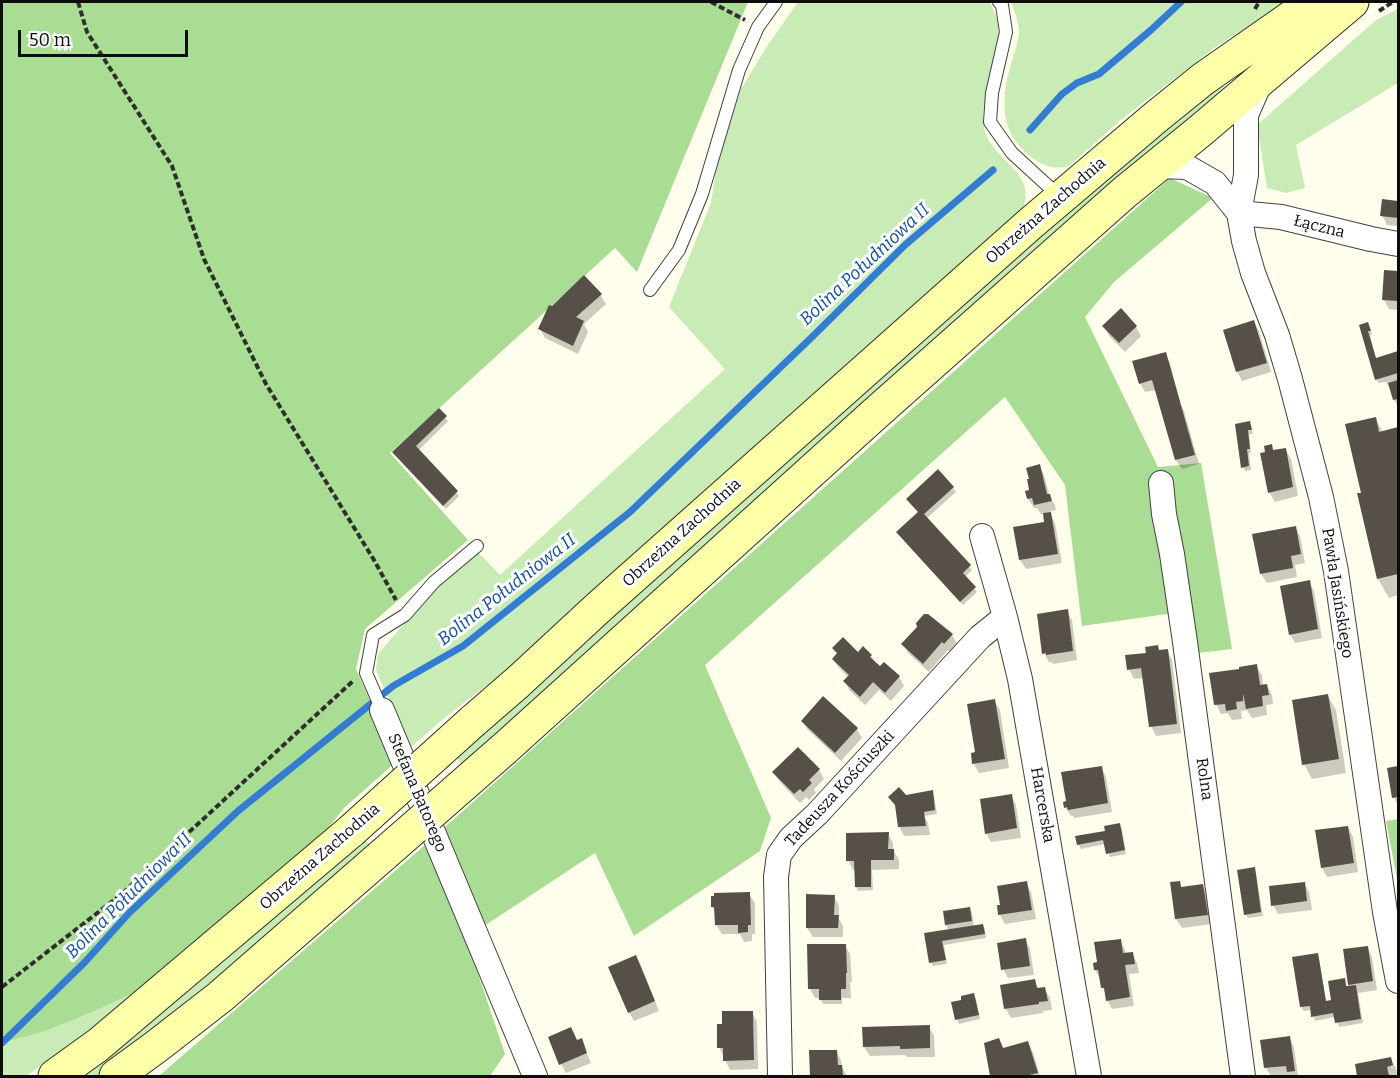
<!DOCTYPE html>
<meta charset="utf-8">
<style>
body{margin:0}
#map{position:relative;width:1400px;height:1078px;overflow:hidden;background:#fffeed;font-family:Bitter,serif}
canvas{display:block}
.frame{position:absolute;inset:0;border:3px solid #0d0d0d;pointer-events:none}
.scale{position:absolute;left:18px;top:30px;width:170px;height:27px;box-sizing:border-box;border:3px solid #0d0d0d;border-top:0;padding-left:8px;font-size:18px;line-height:21px;white-space:nowrap;color:#0d0d0d;-webkit-text-stroke:4px #fff;paint-order:stroke}
</style>
<div id="map">
<canvas width="1400" height="1078"></canvas>
<div class="frame"></div>
<div class="scale">50 m</div>
</div>
<script>
const c = document.querySelector('canvas').getContext('2d');
c.lineJoin = 'round';
function paint(path, color) {
  c.fillStyle = color;
  c.fill(path, 'evenodd');
}
function stroke(path, color, width, dash) {
  c.strokeStyle = color;
  c.lineWidth = width;
  c.lineCap = dash ? 'butt' : 'round';
  c.setLineDash(dash || []);
  c.stroke(path);
}
function label(font, color, halo, rows, align = 'center') {
  c.font = font + ' Bitter,serif';
  c.lineWidth = 6;
  c.setLineDash([]);
  c.textBaseline = 'middle';
  c.strokeStyle = halo;
  c.fillStyle = color;
  for (const [text, x, y, turn = 0] of rows) {
    c.save();
    c.translate(x, y);
    c.rotate((+turn || 0) * Math.PI / 180);
    c.textAlign = isNaN(turn) ? turn : align;
    if (halo) c.strokeText(text, 0, 0);
    c.fillText(text, 0, 0);
    c.restore();
  }
}
const green = new Path2D(`
 M798 2H990C992 7 995 13 997 19 1005 55 979 90 984 127 989 160 1038 170 1023 209L510 668 449 714 410 748 376 670 378 654 438 585 477 551 500 575 725 369 669 307 711 203 717 164 741 89 766 48Z
 M1011 2H1286L1217 46 1123 118 1069 166C1053 170 1044 166 1031 157 999 133 1001 98 1011 64 1014 54 1018 44 1019 33 1019 22 1015 12 1011 2Z
 M1398 9V83L1296 145 1305 188 1286 193 1267 188 1257 125 1376 20Z
 M1223 85 1224 87 1206 105 462 765 457 758 468 749 465 746 1084 196 1196 102Z
 M362 839 373 846 247 958 136 1047 96 1076H74L167 1008 203 979Z
 M142 989 81 1038 26 1076H2V1043L43 1032 95 1011Z`);
const forest = new Path2D(`
 M2 2H748L637 272 615 248 390 453 468 540 365 629 356 669 397 761 344 808 325 832 142 989 95 1011 43 1032 2 1043Z
 M1170 178 1213 198 1114 282 1085 317 1158 467 1201 463 1232 649 1190 654 1188 611 1082 626 1065 485 1005 397 705 665 771 818 760 851 634 936 595 853 466 938 505 1054 490 1076H159L425 845Z
 M1398 819V884L1386 821Z`);
const shadow = new Path2D(`
 M1384 200 1398 202V226L1387 225 1382 215Z
 M1386 271 1398 272V310L1389 309 1384 300Z
 M600 294 606 304 584 324 588 332 578 354 545 338 540 329Z
 M1254 322 1259 331 1271 372 1242 381 1237 371Z
 M1104 326 1136 327 1141 336 1125 352 1109 336Z
 M1361 326 1370 328 1372 335H1370L1376 359 1398 353V407L1394 400 1390 386 1389 387 1386 382 1379 383 1376 379Z
 M1165 353 1170 363 1181 405 1184 411 1199 464 1182 469 1176 460 1157 390 1145 392 1140 383Z
 M439 410 448 421 418 451 459 496 446 509 393 453Z
 M1375 418 1383 432 1398 429V595L1389 598 1378 579 1359 494H1363Z
 M1249 423 1253 434H1249L1251 453H1249L1251 470 1245 471 1243 467Z
 M1271 446 1274 452 1285 449 1291 459 1298 496 1275 502 1269 492 1267 453Z
 M1039 466 1044 475 1050 497 1055 505 1056 510 1049 512 1055 523 1062 563 1026 569 1020 560 1015 529 1046 524 1044 513 1041 514 1037 508H1034L1028 499 1027 492 1031 491Z
 M953 488 956 492 926 519 972 570 965 577 977 592 963 605 898 533 919 512Z
 M1295 527 1300 536 1305 563 1295 565 1297 577 1267 583 1261 574Z
 M1309 582 1314 591 1322 638 1295 643 1290 634Z
 M1067 611 1072 620 1077 660 1053 664 1052 662H1049L1044 653Z
 M952 635 957 644 950 652 948 650 929 672 908 653 903 644Z
 M1157 647 1160 652 1167 651 1172 660 1181 733 1156 736 1151 726 1144 678 1134 679 1129 669Z
 M834 649 859 654 863 649 871 656 877 665 899 677 904 686 891 701 879 690 865 705 850 691 845 682 848 677 839 668 833 659 838 654Z
 M1256 666 1262 675 1263 686 1267 685 1272 695 1273 704 1266 705 1267 715 1252 718 1247 710 1241 711 1242 719 1232 720 1228 713 1221 714 1216 704 1240 670Z
 M1328 696 1336 710 1346 773 1312 779 1304 764Z
 M994 701 1000 710 1009 768 979 773 974 764Z
 M802 721 857 729 862 738 841 761 808 730Z
 M1101 767 1106 777 1112 812 1074 818 1073 816H1071L1065 807Z
 M1398 768V806L1394 797 1389 769Z
 M819 770 824 779 814 789 816 793 809 800 806 797 800 803 780 782 774 773Z
 M932 792 934 796 937 814 924 816 928 823 930 835 904 836 899 826 897 808 890 797H908Z
 M1011 796 1016 805 1021 838 991 842 986 833Z
 M1119 825 1122 829 1126 854 1110 857 1105 844 1081 849 1078 844 1107 833Z
 M1348 827 1353 837 1358 872 1327 877 1322 868 1317 832Z
 M888 834 893 843V849L899 860V869L872 870 873 890 858 891 856 887V870H853L848 860Z
 M1254 869 1256 873 1263 916 1248 918 1245 914Z
 M1179 882 1183 889 1203 886 1208 895 1212 924 1182 928 1176 919Z
 M1026 883 1031 892 1036 919 1005 924 1000 915 1002 906Z
 M1304 883 1309 892 1312 910 1278 914 1273 905Z
 M749 894 755 903V934H752V941L744 942 740 934H722L716 925V913L712 907Z
 M834 896 839 906V919L843 926V937H813L807 928Z
 M970 909 972 913 974 927 983 925 985 929 986 938 944 945 947 964 933 966 931 962 926 934 949 931 946 925 944 913Z
 M1025 940 1030 949 1034 975 1008 978 1003 969Z
 M1120 940 1125 950 1126 954 1132 953 1137 963 1139 973 1129 974 1134 1006 1112 1009 1107 1000 1101 980 1095 970 1098 963Z
 M845 945 850 954 852 982H850L851 998H842V1004H823L820 998H815L810 989Z
 M1367 947 1372 957 1377 990 1358 993 1363 1023 1339 1027 1335 1017 1315 1021 1312 1010 1304 1011 1301 1007 1317 954 1319 958 1326 1002 1333 1001 1345 980 1347 988 1352 987 1349 984Z
 M636 957 641 966 659 1011 634 1021 629 1012Z
 M1034 981 1039 989 1044 988 1050 998 1052 1010 1043 1011V1013L1011 1018 1006 1009 1002 986Z
 M973 995 976 999 980 1019 959 1024 957 1019Z
 M752 1012 757 1022 758 1069 730 1070 719 1047Z
 M929 1027 934 1036 935 1057H907L905 1055 870 1056 864 1047Z
 M1289 1037 1294 1047 1298 1076H1291L1290 1075 1271 1076 1266 1068Z
 M581 1040 591 1063 566 1073 561 1064 577 1042Z
 M999 1040 1004 1049 1028 1043 1033 1052 1040 1076H991L985 1044Z
 M811 1051H836L841 1060 842 1067 847 1076H811Z
 M1390 1059 1396 1068 1397 1075 1392 1076H1359L1356 1065Z`);
const stream = new Path2D(`
 M1030 130 1062 94 1077 83 1099 74 1151 30 1181 2
 M2 1043 85 962 129 913 238 811 393 686 463 646 630 512 812 337 905 245 993 170`);
const building = new Path2D(`
 M1382 199 1398 201V218L1380 216Z
 M1384 270 1398 271V301L1382 300Z
 M584 275 602 294 576 317 584 321 573 346 538 329 549 305 552 306Z
 M1121 308 1137 326 1119 343 1102 326Z
 M1254 320 1267 363 1236 372 1223 330Z
 M1368 322 1371 331H1368L1376 358 1398 351V373L1375 380 1359 325Z
 M1166 352 1195 455 1175 460 1152 380 1139 384 1132 361Z
 M1398 380V399L1393 400 1388 383Z
 M439 408 447 416 416 446 458 491 443 506 392 452Z
 M1376 417 1379 432 1398 427V574L1377 579 1357 493H1361L1345 424Z
 M1250 421 1252 430H1248L1250 449H1247L1249 466 1241 468 1235 424Z
 M1272 444 1273 450 1286 448 1293 487 1268 493 1260 453 1265 452 1264 446Z
 M1040 464 1047 494H1050L1052 501 1034 505 1032 498 1027 499 1025 491 1029 490 1027 479H1029L1026 468Z
 M938 469 954 487 924 514 971 565 963 573 976 587 960 602 896 532 918 512 906 499Z
 M1051 512 1058 554 1019 560 1013 527 1044 522 1043 513Z
 M1296 526 1301 554 1291 556 1293 568 1260 574 1252 534Z
 M1310 580 1318 629 1289 635 1280 586Z
 M1068 609 1073 651 1046 655V653L1042 654 1037 614Z
 M924 614H928L953 634 944 644 942 642 923 664 901 644 917 627 916 623Z
 M843 637 858 652 863 646 872 655 870 657 880 666 884 662 900 676 885 693 873 682 860 697 843 681 849 675 832 659 837 653 832 648Z
 M1158 645 1159 650 1168 649 1177 724 1149 727 1141 668 1127 670 1125 655 1146 653 1145 647Z
 M1257 664 1260 685 1267 684 1269 695 1262 696 1263 706 1246 709 1243 693V701L1236 702 1237 709 1226 711 1225 704 1214 705 1209 673 1239 669V667Z
 M1328 694 1339 759 1302 765 1292 700Z
 M823 696 858 728 835 753 801 721Z
 M995 699 1005 759 972 764 971 753 975 752 967 704Z
 M798 747 820 769 809 780 812 783 803 792 800 789 794 794 772 772Z
 M1102 766 1108 803 1068 810 1067 807 1064 808 1063 802 1066 801 1061 772Z
 M1398 766V797L1392 798 1387 768Z
 M899 787 906 795 933 790 935 810 924 812 926 826 898 827 895 805 888 797Z
 M1012 794 1017 828 985 834 980 799Z
 M1120 823 1125 850 1106 854 1103 840 1077 845 1075 836 1105 831 1104 826Z
 M1348 826 1354 863 1321 868 1315 830Z
 M889 832 888 849H894V860H871V887H855L854 861H846V833Z
 M1255 867 1261 912 1244 915 1237 870Z
 M1027 881 1032 910 998 915 997 905H1000L997 886Z
 M1180 881 1181 887 1203 884 1208 915 1175 919 1170 882Z
 M1305 882 1307 901 1271 906 1269 886Z
 M750 892 751 925H748V932L738 933V925H715L714 907H711V896H714V893Z
 M806 894 835 895 834 915H839L838 928H806Z
 M970 907 972 921 945 925 943 911Z
 M983 924 985 934 942 941 946 960 929 963 924 933Z
 M1026 938 1030 966 1001 970 997 943Z
 M1121 939 1123 953 1133 952 1135 964 1125 965 1130 997 1106 1001 1104 988H1101L1098 970H1094L1093 963 1097 962 1094 942Z
 M807 944H846L847 973H846V989H841V1000H819V989H808Z
 M1368 946 1373 981 1348 985 1343 949Z
 M1318 953 1326 1001 1331 1000 1328 981 1345 978 1346 986 1356 985 1361 1019 1335 1023 1333 1013 1311 1017 1310 1006 1300 1007 1292 957Z
 M636 955 655 1001 628 1013 608 967Z
 M1035 979 1037 988 1045 987 1048 1001 1039 1002V1004L1004 1009 1000 985Z
 M974 993 979 1015 955 1020 951 1002 961 1000V996Z
 M722 1011H753L754 1060 723 1061V1048H717V1024H722Z
 M930 1025V1048L900 1049V1046L863 1047 862 1027Z
 M571 1027 577 1040 582 1038 587 1053 559 1065 548 1037Z
 M1290 1036 1295 1071 1287 1072 1286 1066 1264 1068 1260 1040Z
 M999 1038 1003 1048 1028 1041 1038 1073 1025 1076H990L984 1043Z
 M809 1050H837L838 1065H842L843 1076H810Z
 M1391 1057 1393 1065 1387 1067 1389 1076H1357L1355 1064Z`);
const path = new Path2D(`
 M78 2 87 32 172 166 204 259 266 384 374 560 396 600
 M711 2 745 20
 M1255 9 1259 2
 M1379 11 1393 2
 M2 987 123 893 353 681`);
const lane = new Path2D(`
 M999 2 1002 5 1006 32 992 93 990 122 1012 153 1060 197
 M650 290 679 250 702 194 739 70 758 27 776 2
 M382 710 366 673 373 635 405 615 434 582 477 546`);
const street = new Path2D(`
 M1260 83 1246 115V175L1239 213 1244 241 1253 273 1277 335 1290 379 1321 497 1336 571 1385 912 1398 981
 M1155 166 1187 167 1215 183 1239 213
 M1239 213 1281 217 1371 239 1398 244
 M1161 483 1164 514 1172 554 1185 642 1243 1076
 M982 536 1005 617 1020 679 1089 1076
 M382 710 535 1076
 M780 1076 776 877 779 855 791 838 817 814 980 637 1005 617`);
const secondary = new Path2D(`
 M473 721 518 682 599 607 1031 223 1156 117 1203 79 1299 12 1318 2
 M504 749 877 412 1125 192 1200 131 1352 2
 M55 1076 98 1045 351 831
 M116 1076 157 1046 220 997 384 854`);
const secondaryBridge = new Path2D(`
 M351 831 473 721
 M384 854 504 749`);
const streetNames = [
 ["Obrzeżna Zachodnia",1046,211,-41],
 ["Łączna",1319,227,14],
 ["Obrzeżna Zachodnia",682,533,-42],
 ["Pawła Jasińskiego",1337,593,81],
 ["Rolna",1204,779,82],
 ["Tadeusza Kościuszki",840,789,-47],
 ["Stefana Batorego",417,793,67],
 ["Harcerska",1042,805,80],
 ["Obrzeżna Zachodnia",320,857,-41]
];
const waterNames = [
 ["Bolina Południowa II",865,265,-43],
 ["Bolina Południowa II",507,590,-38],
 ["Bolina Południowa II",129,896,-45]
];
paint(green, '#c9ebb5');
paint(forest, '#aadd94');
paint(shadow, '#0003');
stroke(stream, '#337cd3', 7);
paint(building, '#565049');
stroke(lane, '#404040', 14);
stroke(street, '#404040', 26);
stroke(secondary, '#2f2f2f', 35);
stroke(path, '#2f2f2f', 4, [6, 3]);
stroke(lane, '#fff', 12);
stroke(street, '#fff', 24);
stroke(secondary, '#fcffa8', 33);
stroke(secondaryBridge, '#2f2f2f', 35, []);
stroke(secondaryBridge, '#fcffa8', 33);
label('16px', '#0d0d0d', '#fff', streetNames);
label('italic 18px', '#114ea5', '#fff', waterNames);
</script>
